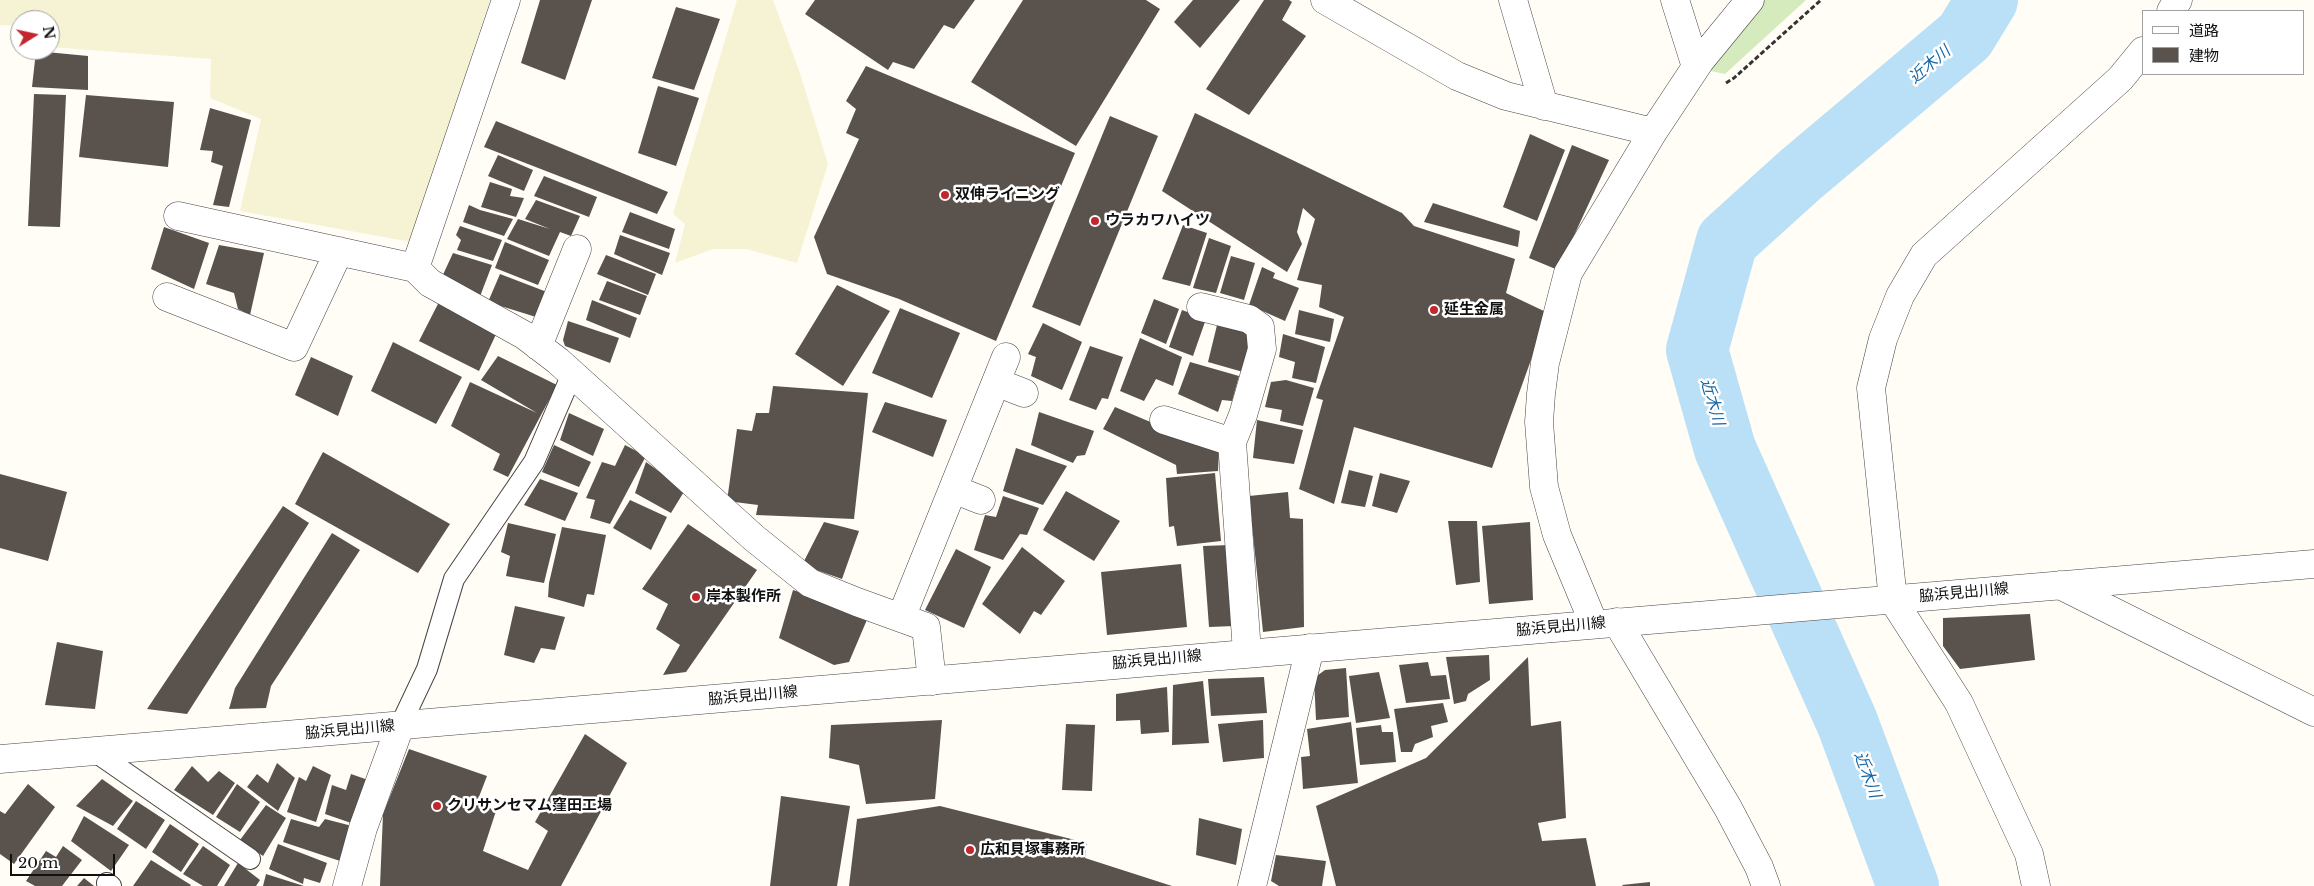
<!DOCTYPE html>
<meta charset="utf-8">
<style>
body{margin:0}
#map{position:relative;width:2314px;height:886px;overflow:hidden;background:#fffdf5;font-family:"Libre Baskerville","Noto Sans JP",serif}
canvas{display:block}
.legend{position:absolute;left:2142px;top:10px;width:162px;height:65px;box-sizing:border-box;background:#fff;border:1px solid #a0a0a0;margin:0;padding:6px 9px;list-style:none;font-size:15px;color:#111}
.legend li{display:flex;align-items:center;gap:10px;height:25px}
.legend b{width:25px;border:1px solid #a0a0a0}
.north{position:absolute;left:10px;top:10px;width:50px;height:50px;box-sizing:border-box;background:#fff;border:1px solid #a0a0a0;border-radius:50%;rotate:80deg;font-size:14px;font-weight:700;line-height:20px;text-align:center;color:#111}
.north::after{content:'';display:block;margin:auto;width:18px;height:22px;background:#c4262e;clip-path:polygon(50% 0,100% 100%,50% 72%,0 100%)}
.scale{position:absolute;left:10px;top:854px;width:105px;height:22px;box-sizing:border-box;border:2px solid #111;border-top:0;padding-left:6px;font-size:15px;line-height:18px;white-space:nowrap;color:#111;-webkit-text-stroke:4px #fff;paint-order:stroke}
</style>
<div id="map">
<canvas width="2314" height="886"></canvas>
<ul class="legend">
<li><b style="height:6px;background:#fff"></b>道路</li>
<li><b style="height:14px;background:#5a524d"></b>建物</li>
</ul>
<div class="north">N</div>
<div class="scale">20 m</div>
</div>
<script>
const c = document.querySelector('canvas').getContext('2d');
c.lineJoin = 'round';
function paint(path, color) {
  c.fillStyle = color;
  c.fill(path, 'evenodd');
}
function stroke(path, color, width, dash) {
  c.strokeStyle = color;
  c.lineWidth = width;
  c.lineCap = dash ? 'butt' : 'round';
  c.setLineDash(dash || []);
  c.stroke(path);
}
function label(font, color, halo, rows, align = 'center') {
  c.font = font + ' "Libre Baskerville","Noto Sans JP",serif';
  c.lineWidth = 5;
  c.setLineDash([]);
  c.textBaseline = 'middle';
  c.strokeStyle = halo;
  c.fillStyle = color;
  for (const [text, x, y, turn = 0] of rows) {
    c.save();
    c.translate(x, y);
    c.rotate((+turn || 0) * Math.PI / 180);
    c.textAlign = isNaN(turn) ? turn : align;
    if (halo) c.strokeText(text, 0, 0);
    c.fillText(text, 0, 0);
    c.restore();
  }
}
const farmland = new Path2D(`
 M0 0H490L411 242 240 211 261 119 210 98 211 59 50 47V20H20V26L0 25Z
 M737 0H773L799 70 828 164 797 263 746 249H713L675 263 685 224 673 214Z`);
const green = new Path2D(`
 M1761 0H1806L1725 74 1702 69Z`);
const river = new Path2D(`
 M1908 886 1847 722 1725 449 1697 350 1727 241 1800 175 1965 36 1987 0`);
const building = new Path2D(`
 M540 0H592L565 80 521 63Z
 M815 0H975L954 29 944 25 914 69 893 62 888 70 805 14Z
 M1023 0H1146L1160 9 1076 146 971 82Z
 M1193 0H1240L1200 48 1174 22Z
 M1264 0H1289L1292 2 1282 20 1306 36 1249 115 1206 89Z
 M676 7 720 19 694 90 652 78Z
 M36 51 88 56V90L32 87Z
 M866 66 1075 153 996 341 899 299 827 274 814 237 859 139 846 133 856 109 846 101Z
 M658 86 699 98 676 166 638 153Z
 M34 94 66 95 60 227 28 226Z
 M86 95 174 102 168 167 79 157Z
 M210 108 251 120 229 207 213 205 223 166 211 162 213 151 200 150Z
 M1195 113 1402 213 1414 226 1515 259 1506 293 1548 313 1492 468 1354 427 1334 504 1299 489 1323 400 1316 398 1344 317 1319 307 1322 285 1297 280 1315 219 1303 208 1297 232 1302 244 1287 272 1162 191Z
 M1110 116 1158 136 1080 326 1032 307Z
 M496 121 668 192 657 214 484 147Z
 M1530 134 1565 150 1537 221 1503 207Z
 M1572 145 1609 160 1558 270 1529 258Z
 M498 155 533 170 524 191 488 176Z
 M544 176 597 197 589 217 534 196Z
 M490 182 512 189 510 196 524 198 516 217 481 207Z
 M536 200 580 216 571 236 560 232 549 256 507 239 518 219 550 229 525 219Z
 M1433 203 1520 231 1518 247 1424 222Z
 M469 205 480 210 513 219 504 236 463 222Z
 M630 212 675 229 669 249 622 232Z
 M1183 225 1207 233 1190 286 1162 279Z
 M460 226 502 240 493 261 457 250 461 240 456 235Z
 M164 227 209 243 194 289 151 269Z
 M620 235 670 253 662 275 614 254Z
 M1209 238 1231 246 1216 293 1193 288Z
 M505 242 549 260 538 285 495 268Z
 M219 245 264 253 250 315 238 309 234 293 206 284Z
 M453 253 492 265 479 299 441 279Z
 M606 255 656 274 648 295 597 274Z
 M1231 256 1255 263 1244 300 1220 293Z
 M1262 267 1275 273 1273 278 1299 288 1285 321 1249 305Z
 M500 274 547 292 536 317 488 302Z
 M607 281 647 296 640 315 599 300Z
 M837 285 890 311 843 386 795 354Z
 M1154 299 1179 309 1166 344 1141 333Z
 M440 300 498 330 479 371 419 341Z
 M592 300 637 318 630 338 586 320Z
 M900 308 960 333 932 398 872 373Z
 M1182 310 1206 319 1193 356 1169 347Z
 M1299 310 1334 319 1330 342 1295 334Z
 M568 321 619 338 610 363 565 346 563 340Z
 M1218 321 1251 331 1254 345 1243 372 1208 362Z
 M1043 323 1082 342 1062 390 1031 376 1036 357 1028 354Z
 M1283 334 1325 347 1316 383 1292 378 1295 362 1279 357Z
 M1140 338 1182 357 1173 386 1156 379 1144 401 1120 391Z
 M393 342 462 377 436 424 371 391Z
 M1090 346 1123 357 1108 399 1102 398 1096 410 1069 400Z
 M498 356 557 385 508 477 493 470 500 454 451 426 470 382 537 413 481 380Z
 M311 357 353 376 338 416 295 395Z
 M1190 362 1239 376 1232 401 1222 400 1218 412 1178 394Z
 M1286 380 1314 388 1303 426 1280 421 1282 410 1265 407 1271 382Z
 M773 386 868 393 854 519 756 515 758 505 727 501 737 429 752 431 756 413H769Z
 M885 402 947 420 933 457 872 432Z
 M1115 407 1219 451 1218 471 1177 474 1176 465 1103 429Z
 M1039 412 1094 431 1085 455 1077 456 1073 463 1031 445Z
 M569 413 604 429 593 456 560 440Z
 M1257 420 1303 430 1294 464 1253 458Z
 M554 445 591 462 579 487 542 472Z
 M625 445 646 456 610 524 590 518 595 500 586 498 602 462 615 466Z
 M1016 448 1067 466 1043 505 1003 491Z
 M323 452 450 524 418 573 295 504Z
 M646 462 685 490 671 513 635 493Z
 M1349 470 1373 476 1365 507 1341 503Z
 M1215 473 1221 541 1177 546 1174 526 1169 527 1166 478Z
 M1380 473 1410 481 1397 513 1372 506Z
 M0 474 67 492 48 561 0 548Z
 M540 479 578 493 565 521 524 505Z
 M1066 491 1120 521 1094 561 1043 530Z
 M1288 492 1290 518 1303 519 1304 627 1263 632 1249 496Z
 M1003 496 1039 508 1027 535 1020 534 1003 560 974 550 985 515 996 517Z
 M630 500 667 517 651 550 613 528Z
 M283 506 309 523 187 714 147 709Z
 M1448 521H1477L1480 582 1456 585Z
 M824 522 859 531 842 579 802 565Z
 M1530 522 1533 600 1489 604 1482 526Z
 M508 523 556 534 544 583 506 576 510 556 501 552Z
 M688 524 757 570 686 672 663 675 680 645 656 629 668 604 642 589Z
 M562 527 606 535 594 595 587 594 584 607 548 597 549 583Z
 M332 533 360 550 271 686 266 708 229 709 235 688Z
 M1230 545 1234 626 1209 627 1203 546Z
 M1022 547 1065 581 1041 615 1034 611 1020 634 982 604Z
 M956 549 991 567 964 628 925 610Z
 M1181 564 1187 627 1107 635 1101 572Z
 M793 590 869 615 849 662 834 665 779 638Z
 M515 606 565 617 555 650 541 648 534 663 504 655Z
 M2030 614 2035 660 1960 669 1943 646V618Z
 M57 642 103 651 95 709 45 705Z
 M1489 655 1490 680 1468 694 1466 701 1454 704 1446 657Z
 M1528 657 1531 726 1561 721 1566 818 1538 823 1542 841 1586 838 1596 886H1336L1316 806 1426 758Z
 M1428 662 1431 676 1446 675 1450 699 1406 703 1399 665Z
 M1346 668 1349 717 1316 720 1314 678 1325 670Z
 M1379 672 1390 718 1356 723 1349 676Z
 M1264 677 1267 713 1211 716 1208 679Z
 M1203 681 1209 743 1172 745 1173 685Z
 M1167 687 1169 732 1141 734 1140 720 1116 721V694Z
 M1443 703 1448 722 1431 726 1433 737 1415 744 1412 752H1401L1394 709Z
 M942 720 935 799 866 804 859 765 829 758 831 725Z
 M1263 720 1264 758 1223 762 1218 724Z
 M1351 722 1358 783 1303 789 1301 757 1310 756 1307 729Z
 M1066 724 1095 725 1092 791 1062 790Z
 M1381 725 1382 732H1393L1396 762 1360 765 1356 728Z
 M585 734 627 763 561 886H380L383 814 409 749 487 776 477 802 496 811 483 851 528 870 548 831 535 822Z
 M277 763 295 778 278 811 247 787 257 774 268 783Z
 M192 766 208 782 219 771 235 783 213 815 174 790Z
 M313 766 331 775 316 822 287 812 299 777 306 781Z
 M351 774 371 781 357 825 325 814 332 785 346 790Z
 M102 779 133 801 113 826 76 806Z
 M28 784 55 807 14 864 0 854V811L5 814Z
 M237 784 260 802 240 832 216 817Z
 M781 796 850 806 837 886H770Z
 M136 801 165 820 146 849 117 829Z
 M266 805 286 818 263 856 240 840Z
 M940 806 1087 843 1085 858 1172 886H849L857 819Z
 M84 816 129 845 111 871 71 841Z
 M1199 818 1242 829 1236 865 1196 855Z
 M291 819 319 827 325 819 352 826 340 861 283 842Z
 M170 824 199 844 181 872 152 852Z
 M278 844 327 863 320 883 304 878 303 884 269 869Z
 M63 846 82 860 62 886H35L26 881 46 851 56 857Z
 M203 846 230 865 217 886H203L183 874Z
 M1276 855 1326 861 1322 886H1279L1271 881Z
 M151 860 191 885 190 886H133Z
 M238 863 260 880 256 886H224Z
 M266 874 304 886H263Z
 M84 878 94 886H77Z
 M1650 882V886H1623L1622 885Z`);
const path = new Path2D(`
 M1726 83 1734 78 1821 0`);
const service = new Path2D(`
 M400 726 427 669 454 579 534 462 572 374
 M94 751 250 859
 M107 883 111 886`);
const minor = new Path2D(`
 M1325 0 1457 76 1506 96 1653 132 1700 61 1750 0
 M1513 0 1544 106
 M1675 0 1696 67
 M2171 11 2178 0
 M178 216 415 268 430 283 524 335 558 361 754 538 810 583 857 602 926 627 932 681
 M415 268 506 0
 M167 297 294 347 339 251
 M1201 307 1249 319 1260 327 1262 349 1243 415 1232 442 1247 652
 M538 346 577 249
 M996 382 1024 393
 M1164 420 1232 442
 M953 489 981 500
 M901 618 1006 357
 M1617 622 1728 808 1759 867 1766 886
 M1594 624 1557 535 1544 487 1539 422 1541 394 1545 363 1568 273 1653 132
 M347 886 363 828 400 726
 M1252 886 1310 648
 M2036 886 2029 854 1959 703 1893 600 1871 388 1883 339 1900 296 1924 255 2120 79 2143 51`);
const tertiary = new Path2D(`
 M2060 585 2314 712
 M0 759 2314 564`);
const markers = [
 [945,195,5,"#c4262e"],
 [1095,221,5,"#c4262e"],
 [1434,310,5,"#c4262e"],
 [696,597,5,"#c4262e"],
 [437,806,5,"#c4262e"],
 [970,850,5,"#c4262e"]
];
const poiNames = [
 ["双伸ライニング",955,195],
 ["ウラカワハイツ",1105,221],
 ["延生金属",1444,310],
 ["岸本製作所",706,597],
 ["クリサンセマム窪田工場",447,806],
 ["広和貝塚事務所",980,850]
];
const streetNames = [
 ["脇浜見出川線",1964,593,-5],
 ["脇浜見出川線",1561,627,-5],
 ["脇浜見出川線",1157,660,-5],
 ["脇浜見出川線",753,696,-5],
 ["脇浜見出川線",350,730,-5]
];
const waterNames = [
 ["近木川",1930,65,-40],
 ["近木川",1712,402,74],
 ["近木川",1867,775,70]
];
paint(farmland, '#f6f3d4');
paint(green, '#d5ebbd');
stroke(river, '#b9e0f7', 62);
paint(building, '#5a524d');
stroke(service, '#444', 22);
stroke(minor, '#444', 29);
stroke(tertiary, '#444', 29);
stroke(path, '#333', 3, [5, 2.5]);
stroke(service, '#fff', 20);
stroke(minor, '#fff', 28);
stroke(tertiary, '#fff', 28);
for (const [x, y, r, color] of markers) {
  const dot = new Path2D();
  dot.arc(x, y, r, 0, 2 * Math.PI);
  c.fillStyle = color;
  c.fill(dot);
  stroke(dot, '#fff', 2);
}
label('bold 15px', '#111', '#fff', poiNames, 'left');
label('15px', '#111', '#fff', streetNames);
label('italic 16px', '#1768a6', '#fff', waterNames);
</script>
